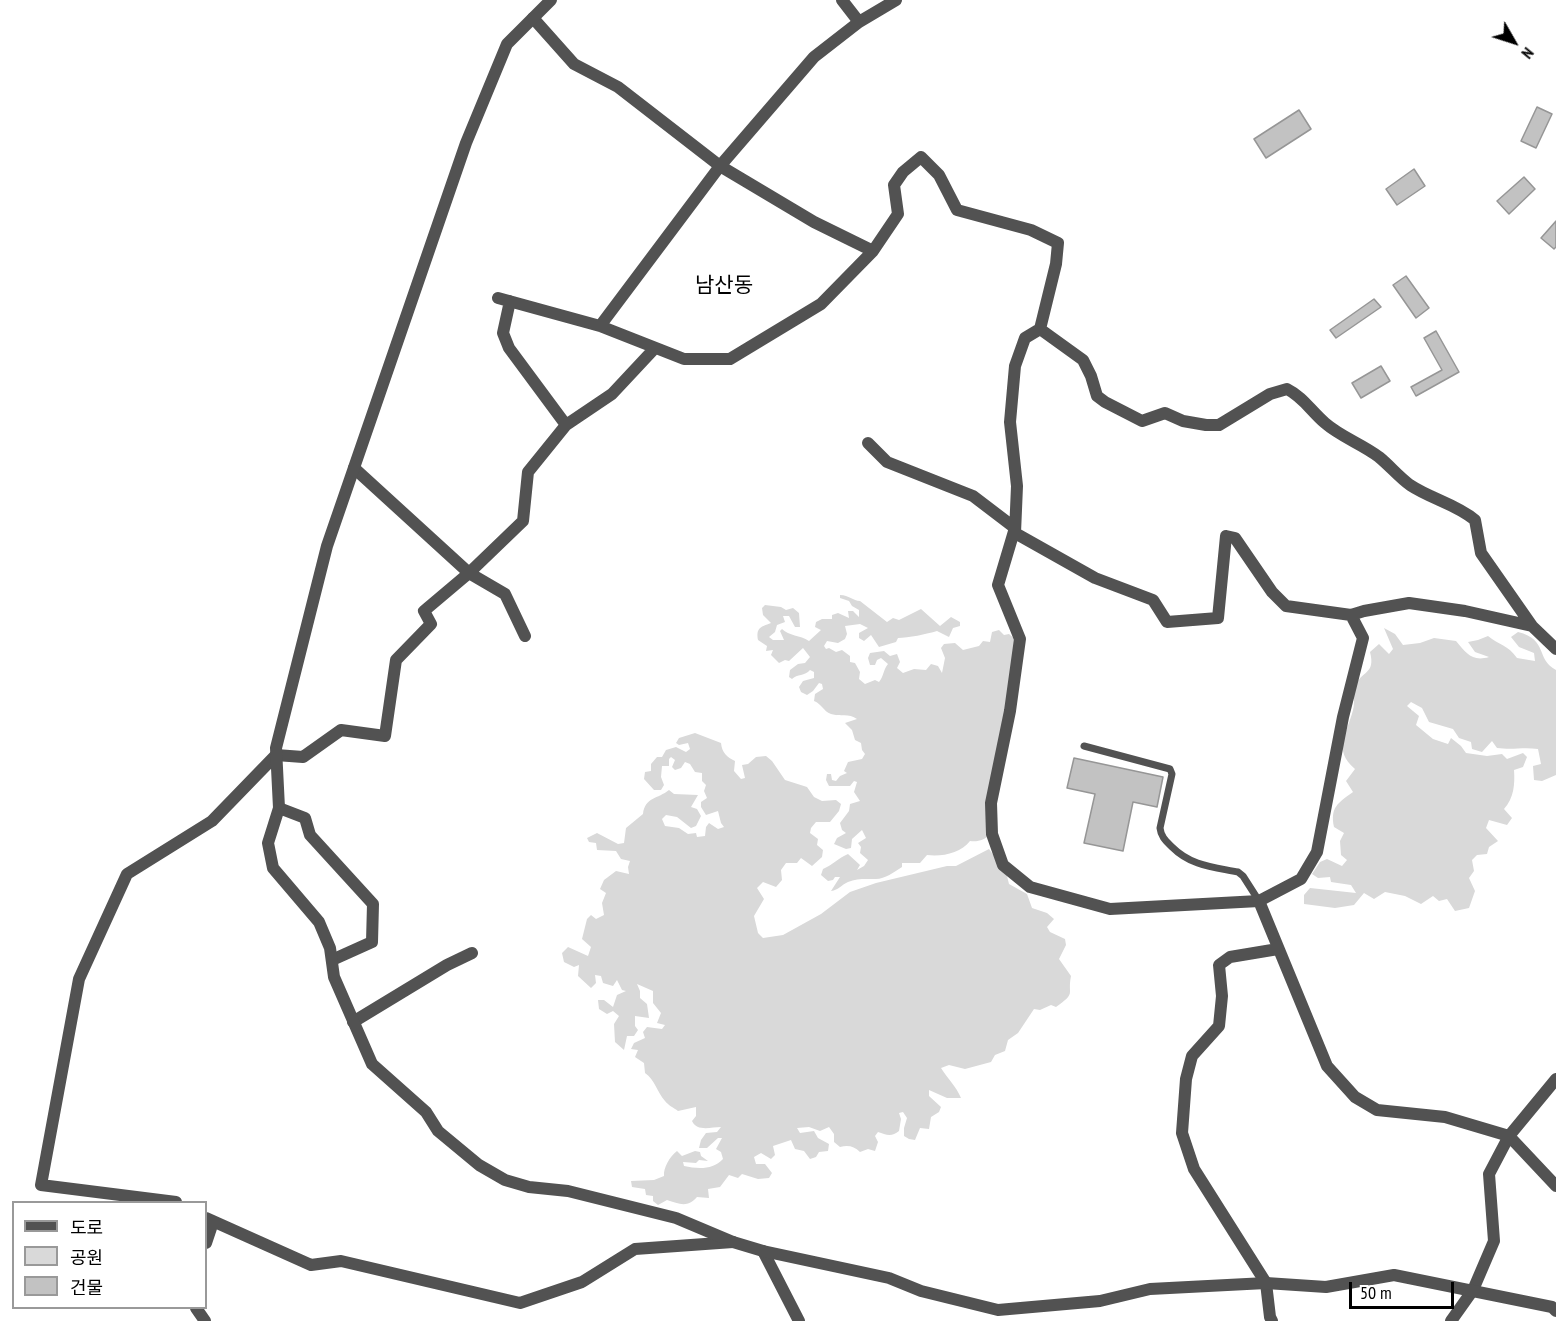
<!DOCTYPE html>
<meta charset="utf-8">
<style>
body{margin:0}
#map{position:relative;width:1556px;height:1321px;overflow:hidden;background:#fff;font-family:"PT Sans Narrow","Noto Sans KR",sans-serif}
canvas{display:block}
.legend{position:absolute;left:12px;top:1201px;width:195px;height:108px;box-sizing:border-box;background:#fff;border:2px solid #999;margin:0;padding:8px 10px;list-style:none;font-size:18px;color:#000}
.legend li{display:flex;align-items:center;gap:12px;height:30px}
.legend b{width:30px;border:2px solid #999}
.north{position:absolute;left:1484px;top:12px;width:60px;height:60px;-webkit-text-stroke:4px #fff;paint-order:stroke;rotate:129deg;font-size:16px;font-weight:700;line-height:24px;text-align:center;color:#000}
.north::after{content:'';display:block;margin:auto;width:21px;height:27px;background:#000;clip-path:polygon(50% 0,100% 100%,50% 72%,0 100%)}
.scale{position:absolute;left:1349px;top:1282px;width:105px;height:27px;box-sizing:border-box;border:3px solid #000;border-top:0;padding-left:8px;font-size:18px;line-height:21px;white-space:nowrap;color:#000;-webkit-text-stroke:4px #fff;paint-order:stroke}
</style>
<div id="map">
<canvas width="1556" height="1321"></canvas>
<ul class="legend">
<li><b style="height:8px;background:#525252"></b>도로</li>
<li><b style="height:16px;background:#d9d9d9"></b>공원</li>
<li><b style="height:16px;background:#c2c2c2"></b>건물</li>
</ul>
<div class="north">N</div>
<div class="scale">50 m</div>
</div>
<script>
const c = document.querySelector('canvas').getContext('2d');
c.lineJoin = 'round';
function paint(path, color) {
  c.fillStyle = color;
  c.fill(path, 'evenodd');
}
function stroke(path, color, width, dash) {
  c.strokeStyle = color;
  c.lineWidth = width;
  c.lineCap = dash ? 'butt' : 'round';
  c.setLineDash(dash || []);
  c.stroke(path);
}
function label(font, color, halo, rows, align = 'center') {
  c.font = font + ' "PT Sans Narrow","Noto Sans KR",sans-serif';
  c.lineWidth = 5;
  c.setLineDash([]);
  c.textBaseline = 'middle';
  c.strokeStyle = halo;
  c.fillStyle = color;
  for (const [text, x, y, turn = 0] of rows) {
    c.save();
    c.translate(x, y);
    c.rotate((+turn || 0) * Math.PI / 180);
    c.textAlign = isNaN(turn) ? turn : align;
    if (halo) c.strokeText(text, 0, 0);
    c.fillText(text, 0, 0);
    c.restore();
  }
}
const green = new Path2D(`
 M840 595C849 595 853 601 860 601L887 622 893 618 899 620 921 609 940 626 951 617 960 622V626L953 628 949 637 937 631C927 634 908 638 898 638L896 642 879 647 871 635 864 641 859 638V633L868 628 860 624 845 626 847 634 845 639 838 643 827 641 824 646 826 649 829 648 836 652 842 650 850 656V662L855 663 860 672 859 679 865 684 875 680 879 682C884 676 883 670 888 664L881 658 877 660 875 665H870L868 658 870 653 884 651 890 656 897 654 900 662 897 668 903 673 914 669 926 670 931 664 938 666 942 673 945 658 941 648 944 644 955 643 963 650 979 646 983 641 990 642 992 632 999 630 1004 635 1009 634 1015 639 990 834C985 840 978 842 970 841 961 853 942 857 927 855L920 863H902V867C894 872 885 879 876 879 867 879 857 878 848 882 841 885 839 890 831 891L840 877H835L833 880 828 881 821 875 823 869C833 865 838 858 848 854L860 865 857 870 864 866 868 860 860 853 861 847 858 843 866 838 862 830 852 839 851 848 846 849 834 844 837 838 846 833 842 830 840 823 849 811 850 804 860 801 854 792 857 782 854 781 850 786H829L826 780 827 774H831L832 780 836 781 840 776 847 773 844 771 848 762 862 759 865 754 862 750 861 743 855 740 852 730 845 723 857 719C849 713 840 717 831 714 823 711 822 704 814 701L815 694 823 689 822 684 819 683 813 691 807 695 801 692 799 687 803 681 814 678V672L810 670C805 676 797 674 792 679L789 677 790 670 798 664 805 663 810 657 803 648 789 661 785 660 779 663 771 655 773 650 766 651 767 646 758 640C756 628 760 627 771 623L763 615 762 608 765 605 781 607 786 610 793 608 799 613 800 627H795L789 616H783L785 622 777 625 775 632 769 637 773 640H784L780 631 782 629C789 636 800 635 809 641L821 630 815 627 816 622 822 619H832V615L838 613 849 618 848 611H853L859 617V610L852 606 849 601 840 598Z
 M1384 628 1395 634 1403 645 1420 643 1434 638 1456 641C1466 653 1472 662 1489 657L1475 652 1468 642 1478 640 1488 636C1499 645 1508 645 1517 658L1535 661 1534 653 1519 647 1511 637 1518 632C1549 640 1535 659 1556 670V775L1542 781 1534 780 1533 766 1541 764 1538 749C1523 747 1513 750 1497 748L1492 741 1482 752 1472 749 1471 742 1459 738 1453 729 1429 722 1422 708 1411 702 1407 706 1419 716 1416 725 1433 739 1448 744 1451 738 1461 746 1466 753 1487 756 1502 754 1507 759 1523 753 1527 757 1523 767 1514 770C1515 784 1514 798 1504 809L1512 818 1507 825 1489 820 1486 828 1498 841 1489 847 1487 854 1477 855 1472 860 1474 871 1469 878 1475 891 1469 908 1455 911 1447 899 1439 901 1433 896 1421 904 1405 896 1385 892 1374 899 1364 893 1354 905 1335 908 1304 904V895L1310 888 1356 893 1351 885 1331 882 1330 877 1318 878 1312 874 1320 862 1327 859 1342 866 1347 860 1341 855 1340 841 1344 833 1334 827C1330 807 1338 803 1353 792L1346 781 1355 769C1332 749 1347 734 1353 710 1355 703 1353 694 1355 687 1361 670 1376 675 1370 652L1379 644 1389 654 1393 649Z
 M695 733 721 743C722 753 727 757 735 761L734 771 741 779 745 778 742 765 748 764 756 757 766 756 772 761 785 780 807 787 814 797 822 801 836 800 841 804 839 811 830 822H816L811 828 810 833 818 839 817 845 823 850 822 857 812 866 801 858 797 863H786L781 870 782 880 776 887 763 882 757 888 764 899 754 916 758 933 763 938 783 935 821 914 850 892 876 883 947 866H956L989 849 1006 872 1009 884 1027 894 1032 908 1047 913 1054 919 1047 927 1050 932 1065 939 1066 945 1059 959 1071 976C1067 996 1077 992 1056 1007L1051 1005 1040 1010 1034 1009 1018 1033 1008 1040 1005 1051 995 1055 991 1062 965 1069 949 1065 941 1068C948 1079 956 1086 961 1098H947L929 1090V1096L941 1107 939 1112 931 1117 929 1129 920 1128 915 1140 909 1139 904 1136V1128L907 1118 903 1112 899 1113 901 1119 899 1131C892 1137 886 1135 878 1132L875 1136 878 1142 875 1151 868 1149 860 1152C854 1146 848 1145 840 1147L834 1142V1134L829 1127 820 1131 809 1127 797 1128 800 1133 814 1131 818 1138 829 1144 828 1151 819 1152 816 1157 810 1159 804 1151 795 1149 791 1140 773 1146 775 1155 771 1159 761 1153 754 1157 756 1164H765L772 1173 769 1178 758 1179 742 1174 738 1178 729 1175 720 1187 708 1189 709 1198 697 1197C688 1208 679 1204 667 1200L658 1205 653 1201V1196L646 1195 645 1189 632 1187 631 1181 654 1180 664 1176C663 1168 670 1156 677 1151L682 1156 695 1151 700 1152 701 1156 708 1161 699 1160 696 1163 683 1162 684 1166C698 1169 713 1170 723 1159L721 1152 716 1149 722 1138H718L707 1148H699L701 1140 706 1133 717 1132 721 1127C711 1127 697 1132 692 1121L696 1116V1107L678 1111C674 1108 668 1105 665 1101 657 1092 655 1080 645 1073L644 1063 635 1057 638 1050 631 1049 634 1043 645 1038 643 1032 647 1027 662 1029 665 1025 657 1023 661 1013 653 1003V991L637 984 640 991V998L647 1004 649 1018 635 1016V1026L638 1030 634 1036H627L624 1050 615 1042 614 1024 619 1016 613 1011 607 1014 599 1009 598 1000H604L613 1007 617 995 626 991 622 990 617 980 613 986 603 983 601 976 595 975 596 983 591 988 578 976 579 965 574 967 564 962 562 953 568 947 588 956 591 947 582 939 587 919 591 915 596 919 604 915 602 903 606 893 600 889 604 880 616 871 629 874 628 867 630 861 621 859 616 851 597 850 596 843 589 842 587 838 597 833 618 844 624 843 626 828 643 814C645 797 658 799 669 790L674 794 698 795 691 807 697 809 701 816 696 826 691 828 677 817 666 815 662 819 665 826 679 828 688 834 696 833 697 837 705 836 706 827 709 823 718 829 724 827 721 823 718 811 706 815 701 807V802L707 798 704 791 706 785 702 781V773L695 772 690 764 685 762 681 768 675 770 672 767 675 760 671 757 669 759V766H662L661 777 664 785 661 790H654L644 779 645 772 651 771V764L657 757H662L666 750 676 747 686 752 690 749 688 743 679 745 676 743 679 738Z`);
const building = new Path2D(`
 M1537 107 1552 114 1536 148 1521 141Z
 M1299 110 1311 129 1266 158 1254 139Z
 M1414 169 1425 186 1397 205 1386 189Z
 M1524 177 1535 189 1509 214 1497 201Z
 M1556 221V247L1554 249 1541 238Z
 M1406 276 1429 308 1416 318 1393 285Z
 M1374 299 1381 307 1336 338 1330 330Z
 M1436 331 1459 372 1416 396 1411 387 1442 370 1424 338Z
 M1381 366 1390 381 1361 398 1352 383Z
 M1074 758 1163 777 1157 807 1133 802 1123 851 1084 843 1095 794 1067 788Z`);
const service = new Path2D(`
 M1084 746 1170 769 1172 774 1160 828C1161 837 1166 841 1172 847 1191 866 1213 867 1238 872L1243 876 1259 901`);
const minor = new Path2D(`
 M842 0 859 22
 M533 18 574 64 618 87 720 166 814 222 873 251
 M498 298 600 326 684 359H730L821 304 873 251 898 214 894 185 903 172 921 157 939 175 957 210 1031 230 1058 243 1056 264 1040 329 1025 338 1015 366 1010 422 1017 486 1015 533 1095 578 1153 600 1167 622 1218 618 1226 536 1235 538 1272 592 1286 606 1351 615 1364 611 1409 603 1465 611 1532 626 1556 649
 M510 301 503 333 509 348 566 425
 M600 326 720 166 814 57 859 22 896 0
 M1040 329 1083 360 1091 376 1097 396 1105 402 1142 421 1165 413 1183 421 1206 425H1219L1270 394 1287 389C1303 397 1311 411 1325 423 1341 437 1362 444 1379 457 1390 466 1399 477 1410 485 1431 499 1456 504 1475 520L1481 553 1532 626
 M868 443 887 462 973 496 1015 528 998 585 1020 639 1010 711 991 803 992 834 1003 865 1030 887 1110 909 1259 901 1301 879 1317 852 1343 717 1363 638 1351 615
 M354 468 469 573 505 594 525 636
 M279 808 305 818 310 835 373 904 372 942 332 960
 M1259 901 1327 1066 1355 1097 1377 1110 1445 1117 1509 1136 1556 1186
 M353 1022 447 965 472 953
 M176 1202 41 1185 79 979 127 874 212 821 276 755 303 757 341 730 385 736 396 660 431 624 424 611 469 573 523 521 528 472 566 425 612 394 655 348
 M206 1218 311 1265 341 1261 520 1303 582 1282 635 1249 733 1242
 M206 1243 213 1222
 M763 1251 799 1321
 M196 1308 205 1321
 M1272 1321 1270 1317 1266 1283 1194 1169 1182 1133 1186 1079 1192 1056 1219 1026 1222 996 1219 965 1230 957 1278 949
 M1451 1321 1473 1290 1494 1241 1489 1174 1509 1136 1556 1079`);
const tertiary = new Path2D(`
 M551 0 507 44 466 143 327 546 276 748 279 808 268 843 273 868 319 922 330 948 334 977 372 1064 426 1112 438 1131 479 1165 505 1180 529 1187 568 1191 676 1218 733 1242 763 1251 889 1278 921 1291 998 1310 1100 1301 1150 1289 1266 1283 1326 1287 1394 1275 1552 1307 1556 1311`);
const quarterNames = [
 ["남산동",724,286]
];
paint(green, '#d9d9d9');
paint(building, '#c2c2c2');
stroke(building, '#969696', 1.5);
stroke(service, '#525252', 7);
stroke(minor, '#525252', 12);
stroke(tertiary, '#525252', 12);
label('21px', '#000', '#fff', quarterNames);
</script>
